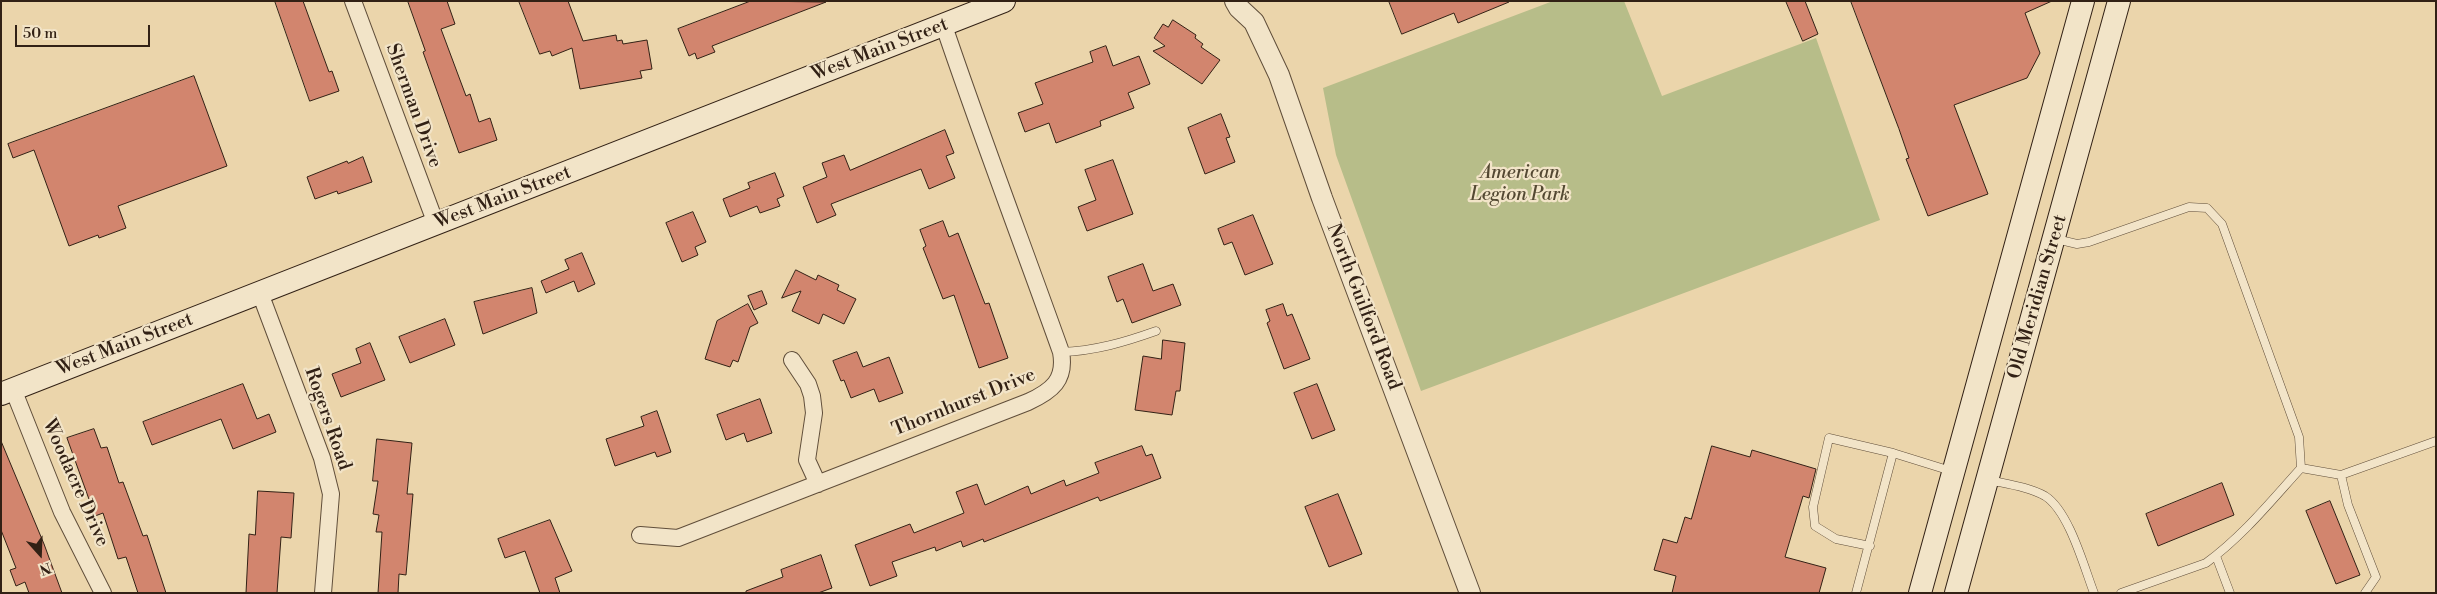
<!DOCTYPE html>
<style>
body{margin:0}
#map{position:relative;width:2437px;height:594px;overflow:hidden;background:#ebd5ab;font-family:"Libre Bodoni",serif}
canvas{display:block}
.frame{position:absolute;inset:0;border:2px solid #322115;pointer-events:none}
.north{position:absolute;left:15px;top:529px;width:50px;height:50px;-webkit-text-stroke:4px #f2e4c8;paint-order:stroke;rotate:160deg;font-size:14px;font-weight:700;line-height:20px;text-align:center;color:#322115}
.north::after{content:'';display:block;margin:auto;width:18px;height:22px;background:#322115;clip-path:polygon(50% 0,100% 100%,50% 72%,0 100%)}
.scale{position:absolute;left:15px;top:25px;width:135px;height:22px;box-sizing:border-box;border:2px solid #322115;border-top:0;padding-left:6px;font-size:15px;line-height:18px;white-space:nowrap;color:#322115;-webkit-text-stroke:4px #f2e4c8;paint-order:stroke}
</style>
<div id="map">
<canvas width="2437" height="594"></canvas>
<div class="frame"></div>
<div class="north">N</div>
<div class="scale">50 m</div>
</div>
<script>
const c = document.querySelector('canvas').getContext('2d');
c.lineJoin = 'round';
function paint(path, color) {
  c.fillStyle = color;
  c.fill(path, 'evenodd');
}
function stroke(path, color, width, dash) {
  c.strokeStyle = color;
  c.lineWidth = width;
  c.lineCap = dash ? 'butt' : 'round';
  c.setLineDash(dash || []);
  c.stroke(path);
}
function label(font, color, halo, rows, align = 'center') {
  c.font = font + ' "Libre Bodoni",serif';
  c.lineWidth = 4.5;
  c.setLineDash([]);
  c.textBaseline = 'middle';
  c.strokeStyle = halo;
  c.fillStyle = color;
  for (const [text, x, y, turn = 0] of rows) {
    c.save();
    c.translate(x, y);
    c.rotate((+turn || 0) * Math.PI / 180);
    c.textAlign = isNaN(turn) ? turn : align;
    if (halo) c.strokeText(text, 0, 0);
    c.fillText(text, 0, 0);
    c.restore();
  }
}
const green = new Path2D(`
 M1553 1H1624L1662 96 1816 38 1880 220 1421 391 1336 155 1323 88Z`);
const building = new Path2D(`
 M275 1H303L329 72 332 71 339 91 310 101Z
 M408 1H447L455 24 441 29 466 96 470 94 479 122 490 118 497 140 459 153 423 52 425 51Z
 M519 1H568L583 41 616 35 617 41 622 40 623 44 647 40 652 69 640 71 642 78 580 89 572 48 552 56 550 51 540 54Z
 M751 1 826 2 712 46 715 52 697 59 695 53 689 56 678 29Z
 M1389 1H1509V2L1458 23 1454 13 1402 34Z
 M1786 1H1805L1818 34 1803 41Z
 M1851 1H2052L2025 13 2040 53 2027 78 1954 105 1988 194 1928 216 1906 159 1909 158 1899 129Z
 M1173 20 1196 35 1195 38 1203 44 1201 47 1220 60 1202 84 1153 51 1165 46 1154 38 1163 24 1168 27Z
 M1106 46 1113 66 1139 56 1150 84 1128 93 1134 108 1100 121 1101 126 1056 143 1049 123 1025 132 1018 113 1043 104 1035 83 1093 62 1090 52Z
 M194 76 227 166 118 206 126 228 99 238 98 235 69 246 34 150 13 158 8 144Z
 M1221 114 1230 137 1226 138 1235 162 1205 174 1188 128Z
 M945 130 954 153 946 156 955 178 929 189 921 169 831 204 836 215 817 223 803 187 827 177 822 163 844 155 850 170Z
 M363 157 372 182 338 194 337 191 315 199 307 177 347 161 348 163Z
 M1113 160 1133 214 1087 231 1078 207 1096 200 1085 170Z
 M775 173 784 196 777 199 780 206 760 213 757 206 730 217 723 199 750 188 748 183Z
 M693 212 706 242 695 247 698 255 682 262 666 223Z
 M1253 215 1273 264 1245 275 1232 242 1224 245 1218 229Z
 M943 221 949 237 958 233 985 304 989 303 1008 358 979 368 954 295 943 299 923 248 926 246 920 230Z
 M582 253 595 284 578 292 574 281 546 293 541 281 569 269 565 260Z
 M1143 264 1153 291 1173 284 1181 305 1132 323 1123 299 1117 302 1108 277Z
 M796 270 816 280 818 275 839 285 837 290 856 299 844 324 823 314 819 324 792 311 801 291 782 298Z
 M532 288 537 313 483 334 474 302Z
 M762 291 767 304 754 310 748 296Z
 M748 304 758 323 750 327 738 362 733 360 730 367 705 359 717 321Z
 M1283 304 1287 316 1292 314 1310 359 1284 369 1267 323 1270 321 1266 310Z
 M445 319 455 345 410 363 399 337Z
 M1163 340 1185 343 1180 391H1176L1172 415 1135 410 1143 356 1161 359Z
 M370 343 385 380 341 397 332 374 361 363 356 349Z
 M857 352 863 367 889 357 903 393 879 402 874 389 851 398 844 380 841 381 833 361Z
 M243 384 257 419 269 414 276 432 233 449 221 419 152 445 143 422Z
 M1317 384 1335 430 1312 439 1294 393Z
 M760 399 772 433 747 442 744 433 726 440 717 415Z
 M657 411 671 452 657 457 655 452 615 466 606 439 644 426 641 417Z
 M94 429 101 448 107 447 119 483 123 482 143 536 147 535 166 593H138L126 557 118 559 103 513 95 516 67 438Z
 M377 439 412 443 407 494H413L406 575 399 574 398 593H378L382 532H376L379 515 373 514 378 481H373Z
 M1 441 44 544 62 593H29L25 582 16 586 10 570 16 568 1 530Z
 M1142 446 1146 456 1152 454 1161 478 1100 501 1098 497 984 542 983 539 963 547 961 541 936 551 935 547 892 562 897 576 870 586 855 545 910 524 914 533 964 513 956 492 977 484 985 505 1028 486 1031 494 1064 480 1066 486 1099 473 1095 463Z
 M1712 446 1750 457 1752 450 1816 469 1809 498 1803 496 1785 557 1826 568 1819 593H1672L1676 576 1654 570 1663 539 1677 543 1685 517 1691 519Z
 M2222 483 2234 515 2158 546 2146 514Z
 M258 491 294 493 291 538 281 537 277 593H246L249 534 255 535Z
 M1338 494 1362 554 1329 567 1305 507Z
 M2330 501 2360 575 2336 584 2306 511Z
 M550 520 572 571 555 578 560 593H540L525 551 505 558 498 539Z
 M821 555 832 588 818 593H746V591L783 577 781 570Z`);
const service = new Path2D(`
 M2056 239 2077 244 2089 242 2189 207 2207 208 2222 224 2299 437 2301 468C2271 501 2243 536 2206 563L2121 593
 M1061 352C1095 351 1125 342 1156 331
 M2301 468 2341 475 2436 441
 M2341 475 2348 505 2376 577 2365 593
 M1989 480C2007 484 2029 487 2045 496 2069 511 2084 567 2094 593
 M1870 546 1836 539 1815 526 1813 507 1829 438 1893 453
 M2216 556 2230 593
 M1856 593 1893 453 1951 471`);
const minor = new Path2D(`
 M353 1 436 224
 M260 293 322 458 331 494 323 593
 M792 360 808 384 812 396 814 413 807 460 818 484
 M13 389 62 512 103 593
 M640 535 678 538 1028 402C1052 391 1066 380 1061 352 1022 243 981 135 944 26`);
const tertiary = new Path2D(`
 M1235 1 1239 8 1254 22 1279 75 1322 198 1470 593`);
const secondary = new Path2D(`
 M1 394 1004 1
 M1920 593 2083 1
 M1956 593 2119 1`);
const streetNames = [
 ["West Main Street",880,50,-21],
 ["Sherman Drive",413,106,70],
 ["West Main Street",503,198,-21],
 ["Old Meridian Street",2038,297,-74],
 ["North Guilford Road",1363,307,69],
 ["West Main Street",125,345,-21],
 ["Thornhurst Drive",964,403,-22],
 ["Rogers Road",327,419,71],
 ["Woodacre Drive",75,483,66]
];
const parkNames = [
 ["American",1520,173],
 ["Legion Park",1520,195]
];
paint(green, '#b7bd89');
paint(building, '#d2856e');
stroke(building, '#322115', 1);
stroke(service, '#604e3a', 9);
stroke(minor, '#604e3a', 18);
stroke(tertiary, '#604e3a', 22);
stroke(secondary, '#322115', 24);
stroke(service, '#f2e4c8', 8);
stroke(minor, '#f2e4c8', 16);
stroke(tertiary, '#f2e4c8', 20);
stroke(secondary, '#f2e4c8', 22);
label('19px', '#322115', '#f2e4c8', streetNames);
label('italic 19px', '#534832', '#f2e4c8', parkNames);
</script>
